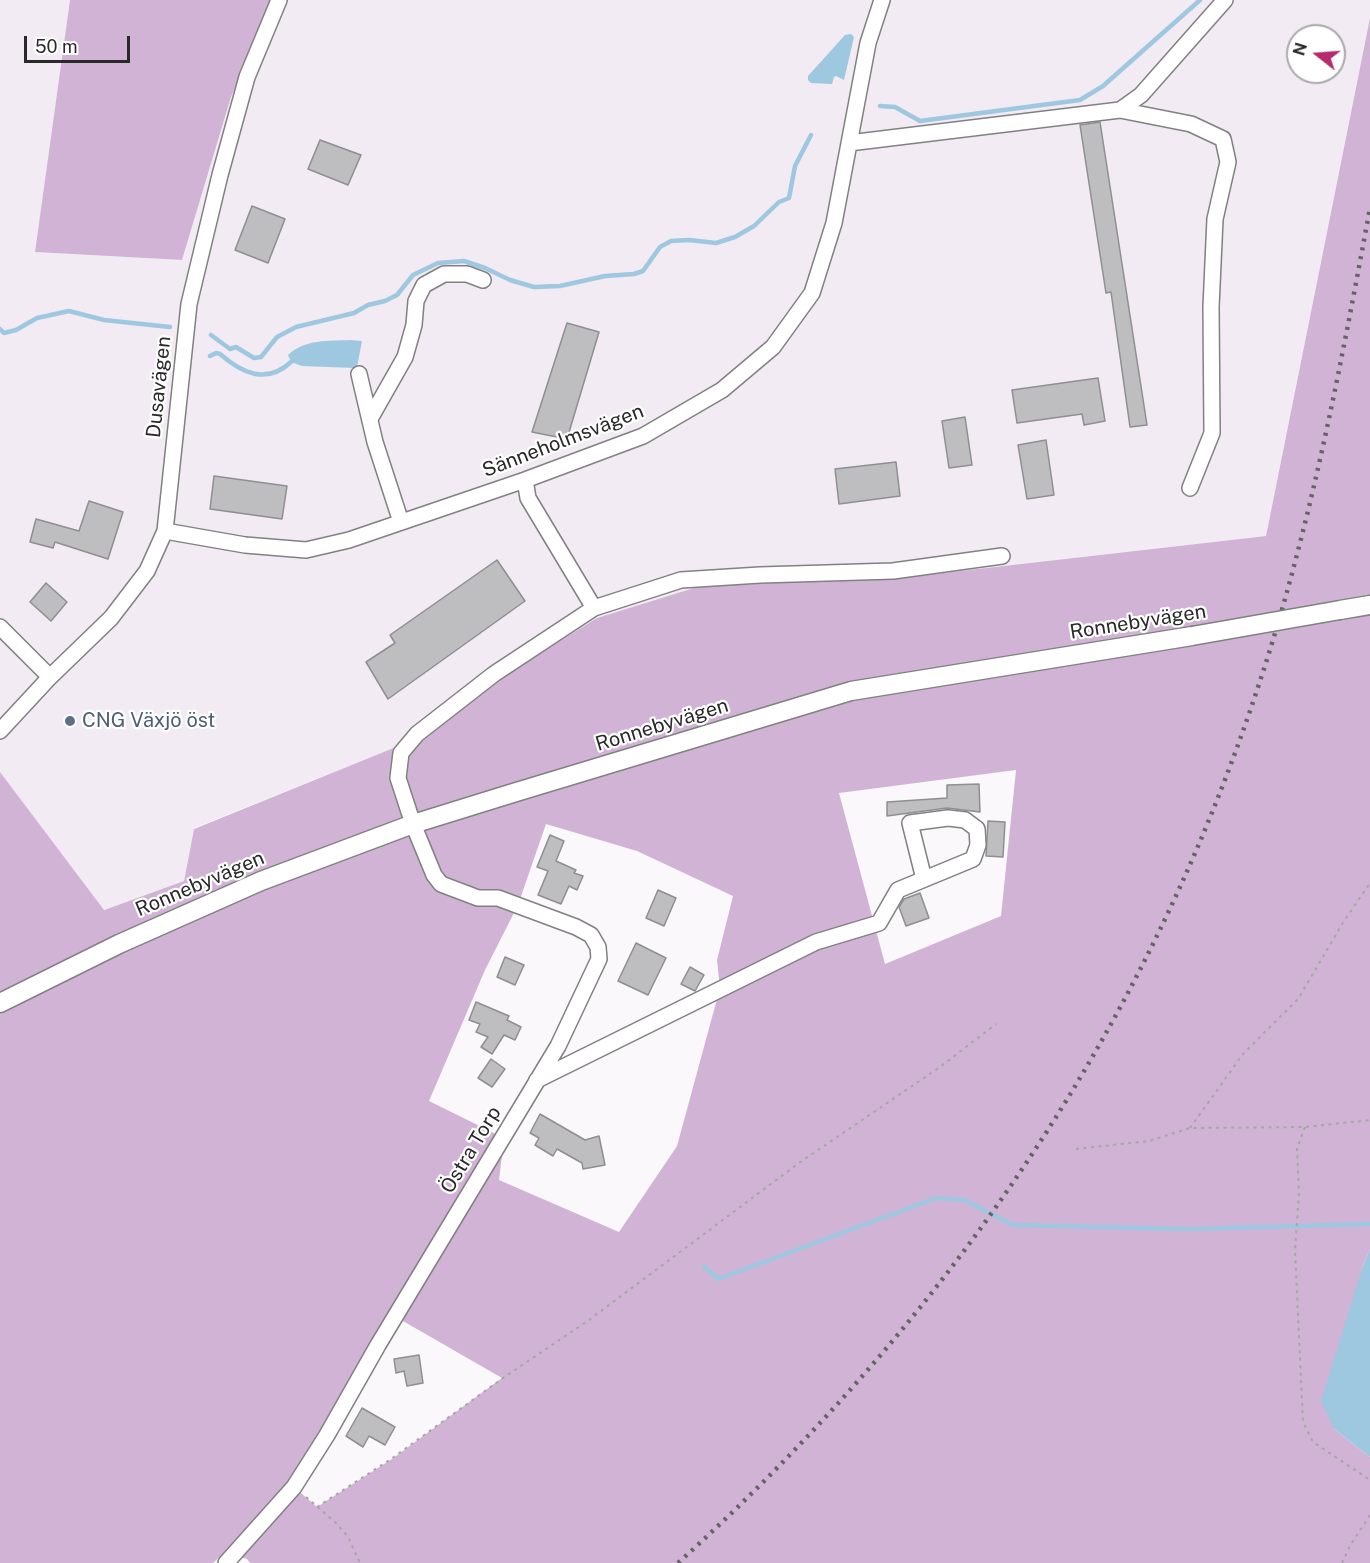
<!DOCTYPE html>
<meta charset="utf-8">
<style>
body{margin:0}
#map{position:relative;width:1370px;height:1563px;overflow:hidden;background:#faf8fa;font-family:"Public Sans",sans-serif}
canvas{display:block}
.north{position:absolute;left:1286px;top:24px;width:60px;height:60px;box-sizing:border-box;background:#fff;border:2px solid #aaa9aa;border-radius:50%;rotate:287deg;font-size:16px;font-weight:700;line-height:24px;text-align:center;color:#2a292a}
.north::after{content:'';display:block;margin:auto;width:21px;height:27px;background:#b42c6c;clip-path:polygon(50% 0,100% 100%,50% 72%,0 100%)}
.scale{position:absolute;left:24px;top:36px;width:106px;height:27px;box-sizing:border-box;border:3px solid #2a292a;border-top:0;padding-left:8px;font-size:18px;line-height:21px;white-space:nowrap;color:#2a292a;-webkit-text-stroke:4px #fff;paint-order:stroke}
</style>
<div id="map">
<canvas width="1370" height="1563"></canvas>
<div class="north">N</div>
<div class="scale">50 m</div>
</div>
<script>
const c = document.querySelector('canvas').getContext('2d');
c.lineJoin = 'round';
function paint(path, color) {
  c.fillStyle = color;
  c.fill(path, 'evenodd');
}
function stroke(path, color, width, dash) {
  c.strokeStyle = color;
  c.lineWidth = width;
  c.lineCap = dash ? 'butt' : 'round';
  c.setLineDash(dash || []);
  c.stroke(path);
}
function label(font, color, halo, rows, align = 'center') {
  c.font = font + ' "Public Sans",sans-serif';
  c.lineWidth = 4.5;
  c.setLineDash([]);
  c.textBaseline = 'middle';
  c.strokeStyle = halo;
  c.fillStyle = color;
  for (const [text, x, y, turn = 0] of rows) {
    c.save();
    c.translate(x, y);
    c.rotate((+turn || 0) * Math.PI / 180);
    c.textAlign = isNaN(turn) ? turn : align;
    if (halo) c.strokeText(text, 0, 0);
    c.fillText(text, 0, 0);
    c.restore();
  }
}
const built = new Path2D(`
 M0 0H70L35 252 182 260 231 97 272 0H1370V18L1266 536 925 575 697 587 597 618 509 673 396 747 194 828 184 881 103 910 0 772ZM1298 36H1334V72H1298Z`);
const forest = new Path2D(`
 M70 0H272L231 97 182 260 35 252Z
 M1370 18V1249L1362 1268 1334 1429 1370 1457V1563H250L247 1559 224 1553 213 1563H0V772L104 910 184 881 194 829 396 747 509 673 597 618 697 587 925 575 1266 536ZM1016 770 1001 916 885 964 839 793ZM546 824 637 851 733 896 717 960 720 988 677 1146 619 1232 499 1180 504 1138 429 1101 485 970 518 905ZM396 1317 502 1378 392 1459 317 1507 294 1487Z`);
const water = new Path2D(`
 M851 34 854 37 844 80 836 76 834 77 832 84 811 83 808 80V76L845 35Z
 M350 340 362 341 357 367 354 368 302 366 291 362 288 355C305 339 328 341 350 340Z
 M1370 1249V1457L1334 1429 1321 1401 1362 1268Z`);
const stream = new Path2D(`
 M880 106 895 107 920 121 1080 100 1103 86 1200 0
 M0 329 4 333 16 330 37 318 69 311 104 320 170 327
 M211 335 230 349 236 347 254 358 261 357 277 337 296 327 354 313 368 305 385 301 397 295 413 275 438 263 464 261 485 268 510 280 534 287 560 286 605 276 634 274 643 271 660 247 671 241 689 240 716 243 735 237 754 226 779 202 789 198 795 166 811 135
 M210 356 216 353 220 354C242 373 266 385 291 362
 M704 1266 718 1279 936 1198 965 1200 1013 1225 1189 1229 1370 1224`);
const building = new Path2D(`
 M1100 122 1147 425 1130 427 1111 292 1106 293 1080 125Z
 M320 140 361 155 348 185 308 169Z
 M252 206 285 219 268 263 235 250Z
 M567 323 599 332 567 439 532 432Z
 M1098 378 1105 421 1084 425 1082 414 1017 423 1012 390Z
 M965 417 972 465 949 468 942 421Z
 M1046 440 1054 495 1027 499 1018 445Z
 M896 462 900 496 839 504 835 469Z
 M214 476 287 486 282 519 210 509Z
 M89 501 123 512 108 559 55 542 53 548 30 542 36 519 79 531Z
 M497 560 525 601 388 699 366 662 395 643 390 635Z
 M46 583 67 602 51 621 30 602Z
 M979 784 980 812 947 808 887 816V802L947 798V785Z
 M988 821 1005 822 1003 857 986 856Z
 M550 835 564 841 556 861 576 870 574 873 583 876 577 890 569 886 561 904 538 895 548 871 537 867Z
 M658 890 676 898 664 926 646 918Z
 M920 893 929 918 906 926 899 907 904 899Z
 M636 943 666 958 648 995 618 981Z
 M505 957 524 965 515 985 497 977Z
 M690 967 704 975 695 991 681 984Z
 M476 1002 509 1016 507 1020 521 1027 515 1040 504 1035 492 1054 481 1047 488 1037 476 1032 480 1024 469 1020Z
 M491 1059 505 1069 492 1087 478 1078Z
 M540 1114 585 1140 599 1136 605 1165 583 1169 582 1163 557 1149 553 1156 535 1145 539 1138 530 1133Z
 M419 1355 423 1383 407 1386 404 1371 396 1373 394 1359Z
 M362 1408 395 1427 385 1445 369 1436 363 1447 346 1436Z`);
const path = new Path2D(`
 M1305 1127 1297 1148 1299 1193 1295 1251 1303 1422 1313 1442 1370 1480
 M1190 1128 1243 1054 1298 999 1344 921 1370 883
 M1076 1149 1149 1141 1190 1128 1305 1127 1370 1120
 M306 1497 335 1522 348 1537 360 1563
 M317 1507 391 1459 503 1378 589 1320 799 1163 940 1067 996 1024
 M1342 1563 1351 1544 1370 1515`);
const minor = new Path2D(`
 M1120 110 1141 95 1225 0
 M849 143 1120 110 1191 124 1223 139 1228 162 1215 219 1211 307 1212 433 1190 488
 M359 374 375 442 401 522
 M371 417 405 357 414 325 416 301 424 285 444 274H467L483 280
 M525 480 528 498 594 608
 M165 531 245 545 306 550 349 540 525 480 643 436 722 390 773 347 812 293 834 223 868 43 882 0
 M0 627 50 677
 M0 731 50 677 111 618 147 571 165 531 189 304 220 175 247 77 279 0
 M537 1080 816 942 879 923 898 890 973 859 978 845 977 829 965 820 948 818 910 823 924 879
 M226 1563 294 1487 327 1435 378 1345 558 1046 599 959 598 947 591 935 576 927 498 898H478L441 884 434 875 413 824 398 778 401 753 417 734 494 674 594 608 681 580 760 575 893 571 1002 556`);
const major = new Path2D(`
 M1340 610 1370 605
 M0 1003 119 944 261 881 413 824 513 793 851 691 1192 636`);
const rail = new Path2D(`
 M678 1563C942 1324 1139 1040 1253 702 1308 541 1339 375 1370 208`);
const majorBridge = new Path2D(`
 M1192 636 1340 610`);
const markers = [
 [70,721,6,"#5c6f8a"]
];
const streetNames = [
 ["Dusavägen",159,387,-84],
 ["Sänneholmsvägen",563,441,-21],
 ["Ronnebyvägen",1138,622,-9],
 ["Ronnebyvägen",662,725,-17],
 ["Ronnebyvägen",200,884,-23],
 ["Östra Torp",471,1150,-59]
];
const serviceNames = [
 ["CNG Växjö öst",82,721]
];
paint(built, '#f2ebf3');
paint(forest, '#d1b4d5');
paint(water, '#9ec7e0');
stroke(stream, '#9ec7e0', 4.5);
paint(building, '#bebdc0');
stroke(building, '#8f8e90', 1.5);
stroke(minor, '#828082', 18);
stroke(major, '#828082', 21);
stroke(path, '#a7a6a7', 2, [3, 4.5]);
stroke(minor, '#fff', 15);
stroke(major, '#fff', 18);
stroke(rail, '#656365', 4.5, [3, 6]);
stroke(majorBridge, '#828082', 21, []);
stroke(majorBridge, '#fff', 18);
for (const [x, y, r, color] of markers) {
  const dot = new Path2D();
  dot.arc(x, y, r, 0, 2 * Math.PI);
  c.fillStyle = color;
  c.fill(dot);
  stroke(dot, '#fff', 2);
}
label('20px', '#2a292a', '#fff', streetNames);
label('20px', '#4e5e75', '#fff', serviceNames, 'left');
</script>
